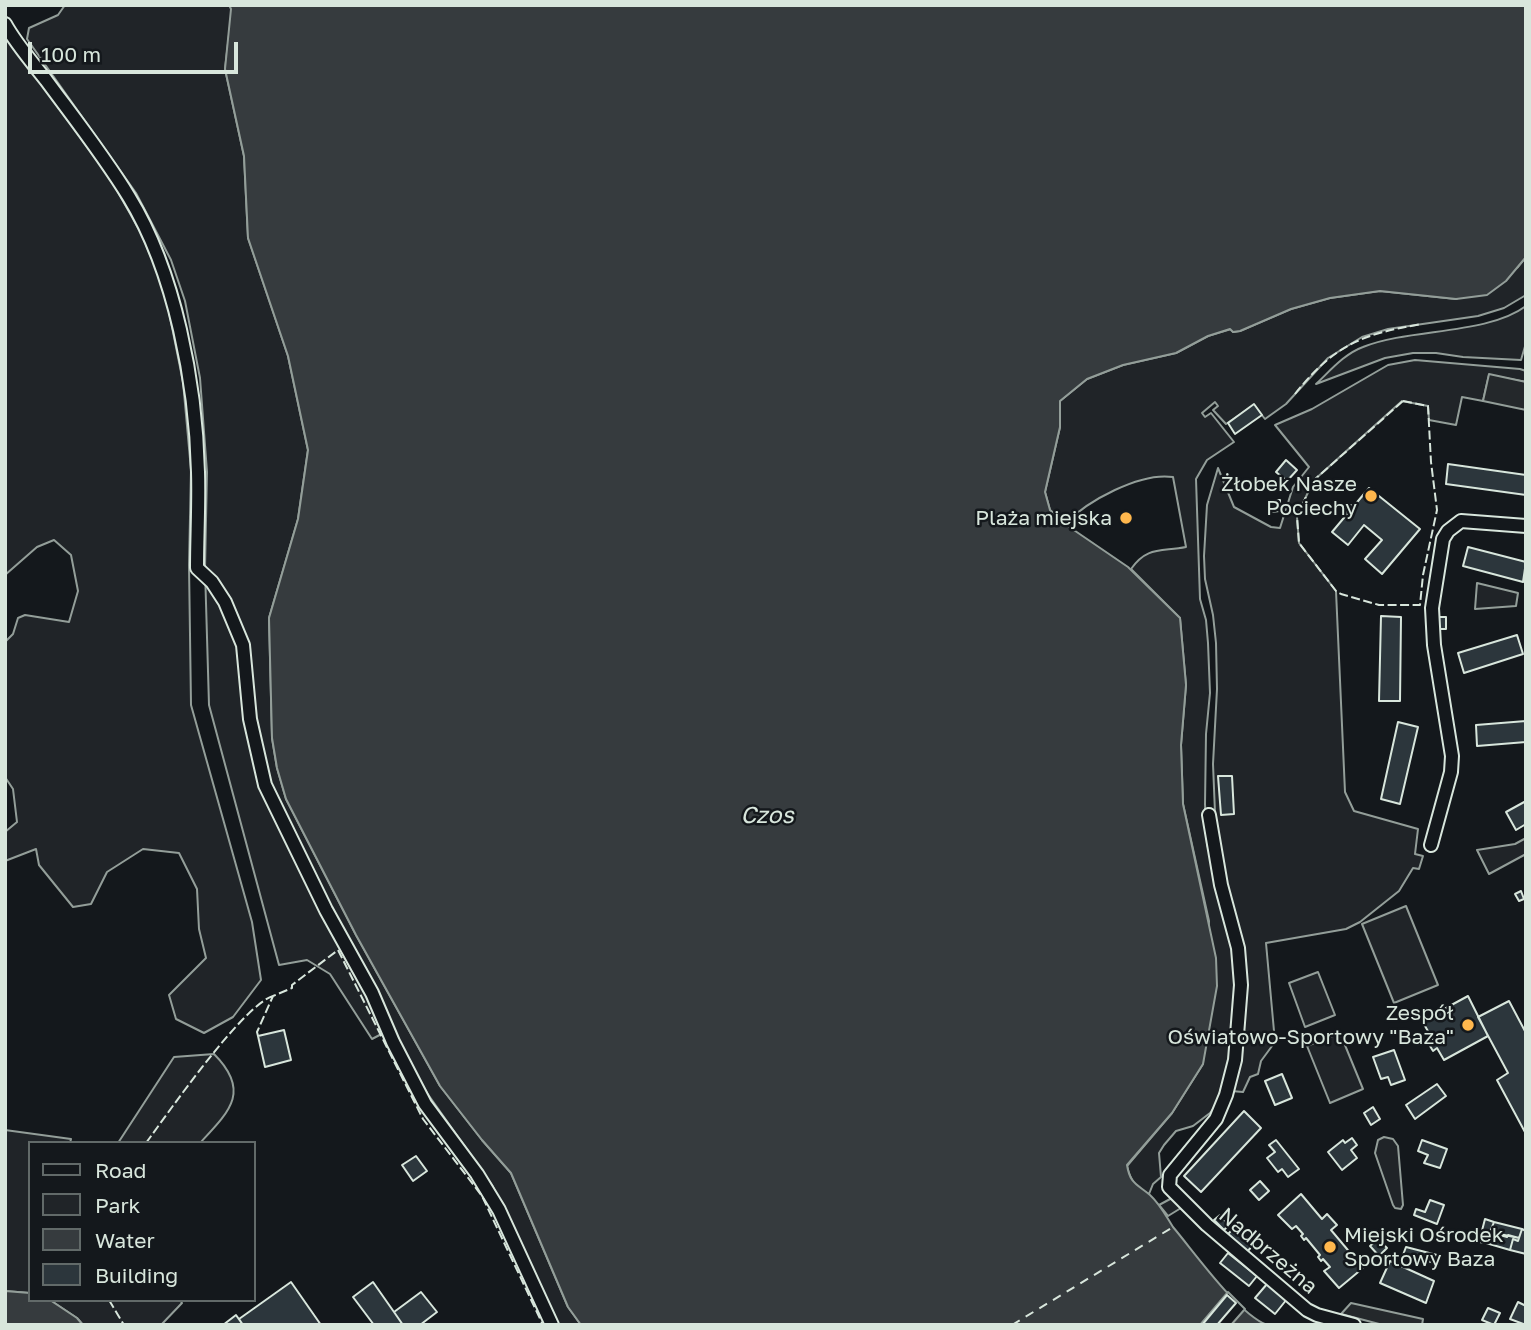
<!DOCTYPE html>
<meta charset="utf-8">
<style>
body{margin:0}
#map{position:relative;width:1531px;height:1330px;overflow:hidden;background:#14181c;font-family:"Golos Text",sans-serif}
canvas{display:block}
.frame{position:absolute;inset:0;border:7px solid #d8e6dc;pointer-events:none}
.legend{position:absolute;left:28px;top:1141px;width:228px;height:161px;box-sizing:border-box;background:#14181c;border:2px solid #626a69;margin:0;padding:9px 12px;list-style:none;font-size:21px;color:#d8e6dc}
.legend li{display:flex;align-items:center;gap:14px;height:35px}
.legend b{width:35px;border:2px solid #626a69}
.scale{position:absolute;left:28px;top:42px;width:210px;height:32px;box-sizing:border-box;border:4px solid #d8e6dc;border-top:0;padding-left:9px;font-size:21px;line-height:24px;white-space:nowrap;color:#d8e6dc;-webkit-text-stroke:5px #14181c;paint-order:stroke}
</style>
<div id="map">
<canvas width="1531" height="1330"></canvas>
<div class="frame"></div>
<ul class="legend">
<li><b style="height:9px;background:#14181c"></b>Road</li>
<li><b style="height:19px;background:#202428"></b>Park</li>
<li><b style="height:19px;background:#363b3e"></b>Water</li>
<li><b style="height:19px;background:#2c363c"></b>Building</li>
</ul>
<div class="scale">100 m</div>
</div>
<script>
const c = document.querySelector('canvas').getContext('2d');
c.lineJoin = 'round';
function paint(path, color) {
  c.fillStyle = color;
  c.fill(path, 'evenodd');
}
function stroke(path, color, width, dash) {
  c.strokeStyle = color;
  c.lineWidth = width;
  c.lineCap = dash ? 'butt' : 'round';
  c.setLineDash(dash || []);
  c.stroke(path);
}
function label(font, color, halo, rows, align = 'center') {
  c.font = font + ' "Golos Text",sans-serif';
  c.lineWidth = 5;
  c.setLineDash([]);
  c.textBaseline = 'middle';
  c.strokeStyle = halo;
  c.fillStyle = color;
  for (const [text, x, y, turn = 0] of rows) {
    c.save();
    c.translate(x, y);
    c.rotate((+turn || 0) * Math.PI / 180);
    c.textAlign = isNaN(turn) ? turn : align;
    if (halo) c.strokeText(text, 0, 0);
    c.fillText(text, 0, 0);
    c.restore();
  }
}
const green = new Path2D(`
 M65 5H229L232 9 225 69 244 156 248 238 288 356 308 450 298 519 269 618 272 738 277 768 286 799 356 935 440 1086 482 1140 511 1173 568 1307 581 1325H559L492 1185 427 1093 391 1029 372 1039 330 974 307 960 279 965 209 705 205 569 207 472 200 378 185 301 171 260 136 193 27 39 29 28 58 15Z
 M5 35 110 178 141 233 155 266 168 307 183 382 191 470 189 565 191 705 252 922 261 980 233 1017 204 1033 176 1019 169 995 206 958 199 929 197 889 179 853 143 849 107 872 91 904 73 907 39 865 36 849 5 861V832L17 822 13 789 5 777V642L13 634 18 618 25 615 69 622 78 591 71 555 54 540 37 547 5 575Z
 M1526 257V295L1504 308 1478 316 1388 329 1362 337 1328 358 1286 404 1265 419 1254 405 1226 424 1213 410 1218 406 1215 402 1202 413 1205 417 1211 413 1234 442 1207 460 1196 479 1200 599 1206 620 1208 643 1210 693 1206 734 1205 804 1207 844 1229 928 1234 958 1235 994 1228 1065 1216 1105 1210 1113 1193 1126 1176 1131 1164 1145 1159 1153 1161 1177 1153 1184 1149 1194C1136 1188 1130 1180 1127 1166L1172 1113 1203 1064 1209 921 1183 804 1181 745 1186 685 1180 618 1131 569C1147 546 1161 552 1186 547L1173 477C1140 472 1087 501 1065 524L1050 510 1045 492 1060 427V401L1087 379 1123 365 1176 353 1208 336 1231 329 1233 332 1240 331 1291 309 1330 298 1380 291 1456 299 1518 267Z
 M1526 306V343L1521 360 1463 357 1436 353H1413L1385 358 1316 384C1330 371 1344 354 1363 347 1410 328 1487 335 1526 306Z
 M1415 360 1520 369 1526 371V382L1489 375 1483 401 1462 397 1456 425 1429 420 1428 406 1402 401 1313 481 1297 517 1299 543 1336 591 1345 792 1354 811 1418 829 1415 854 1423 856 1419 869 1413 868 1399 891 1360 922 1346 929 1266 943 1275 1042 1261 1061 1258 1074 1250 1077 1243 1092 1231 1091 1245 1009 1216 837 1213 764 1217 689 1216 643 1213 615 1205 579 1204 556 1207 505 1218 468 1234 507 1271 527 1280 528 1293 487 1309 467 1275 425 1312 409 1388 365Z
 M1477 583 1518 593 1516 606 1475 609Z
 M1526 838V854L1489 874 1477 850 1515 844Z
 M1406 906 1438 985 1394 1003 1362 924Z
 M1318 972 1335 1015 1305 1027 1289 983Z
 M1340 1033 1363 1089 1330 1103 1307 1046Z
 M214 1054C251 1091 230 1111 200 1143H118L174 1057Z
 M5 1130 71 1139 70 1143H30V1293L5 1291Z
 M1384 1137 1393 1139 1398 1146 1403 1205 1401 1209 1395 1208 1393 1205 1375 1153 1378 1140Z
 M1172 1198 1181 1208 1168 1216 1159 1205Z
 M50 1300H180L182 1303 161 1325H83L77 1318Z`);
const parking = new Path2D(`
 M1489 374 1526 382V410L1483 401Z
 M1351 1303 1423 1319 1422 1325H1383L1341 1314Z`);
const water = new Path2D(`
 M229 5H1526V257L1506 281 1487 295 1456 299 1380 291 1330 298 1291 309 1240 331 1233 332 1230 329 1208 336 1176 353 1123 365 1087 379 1060 401V427L1045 492 1050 510 1065 524 1128 567 1180 618 1186 685 1181 745 1183 804 1216 958 1217 986 1203 1064 1172 1113 1127 1165C1130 1184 1137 1184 1150 1195 1160 1204 1166 1216 1173 1227 1195 1253 1237 1313 1267 1325H581L568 1307 511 1173 482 1140 440 1086 356 935 286 799 277 768 272 738 269 618 298 519 308 450 288 356 248 238 244 156 225 69 231 9Z
 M5 1291 30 1293V1300H50L77 1318 83 1325H5Z`);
const pier = new Path2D(`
 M1228 1292 1245 1309 1231 1325H1200Z`);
const ferry = new Path2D(`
 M1012 1325 1173 1227`);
const building = new Path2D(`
 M1254 404 1262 415 1235 434 1228 423Z
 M1286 460 1297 470 1287 481 1276 472Z
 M1448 464 1526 475V495L1446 484Z
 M1369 488 1420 529 1382 574 1365 559 1382 540 1364 525 1348 545 1332 532 1348 513 1346 511 1351 505 1353 507Z
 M1280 500V511L1268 512V501Z
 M1468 547 1526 562 1523 582 1463 566Z
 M1381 616 1401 617 1400 701H1379Z
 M1439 617H1446V629H1439Z
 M1517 635 1523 654 1464 673 1458 653Z
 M1526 721V742L1477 746 1476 725Z
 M1398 722 1418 727 1400 804 1381 799Z
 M1218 776H1232L1234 814 1221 815Z
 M1526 801V824L1516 830 1506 812Z
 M1521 891 1524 899 1519 901 1515 894Z
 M1468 996 1488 1036 1444 1060 1437 1048 1433 1051 1430 1046 1435 1043 1422 1021Z
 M1509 1001 1526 1033V1134L1497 1080 1508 1073 1478 1017Z
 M284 1030 291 1060 265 1067 258 1036Z
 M1394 1050 1405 1080 1391 1085 1388 1077 1381 1079 1373 1057Z
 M1282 1074 1292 1098 1275 1105 1265 1081Z
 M1437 1084 1446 1096 1415 1119 1406 1105Z
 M1373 1107 1380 1119 1371 1125 1364 1113Z
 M1244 1111 1261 1128 1201 1192 1184 1176Z
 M1352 1138 1357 1145 1351 1150 1357 1158 1342 1170 1328 1152 1343 1140 1345 1143Z
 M1276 1140 1299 1169 1288 1177 1282 1169 1278 1172 1267 1158 1275 1152 1269 1145Z
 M1422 1140 1447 1149 1440 1168 1424 1163 1428 1155 1418 1151Z
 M416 1156 427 1171 413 1181 402 1165Z
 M1260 1181 1269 1191 1259 1200 1250 1190Z
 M1301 1194 1322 1219 1327 1214 1337 1225 1331 1230 1363 1268 1339 1288 1324 1271 1330 1267 1323 1259 1321 1261 1318 1257 1320 1255 1306 1238 1304 1240 1301 1236 1303 1234 1296 1226 1292 1229 1278 1215Z
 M1430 1200 1444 1205 1437 1224 1414 1215 1416 1209 1425 1212Z
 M1220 1215 1229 1225 1224 1230 1214 1220Z
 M1485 1219 1494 1222 1486 1243 1479 1242Z
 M1494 1222 1522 1229 1519 1238 1490 1232Z
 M1235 1227 1253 1245 1247 1252 1228 1234Z
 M1522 1229 1526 1231V1254L1510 1250 1513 1239 1518 1241Z
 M1490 1232 1507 1237 1508 1235 1519 1238 1518 1241 1513 1239 1510 1250 1486 1243Z
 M1378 1239 1387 1248 1379 1256 1370 1246Z
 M1406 1247 1437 1255 1435 1263 1403 1255Z
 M1228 1253 1257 1276 1249 1286 1220 1263Z
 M1390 1261 1434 1281 1426 1303 1380 1283Z
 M291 1282 321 1325H243L239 1319Z
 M373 1282 394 1312 403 1325H374L353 1297Z
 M1267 1284 1287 1299 1275 1314 1255 1298Z
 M421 1292 437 1312 420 1325H403L394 1312Z
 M1227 1295 1236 1303 1217 1325H1202Z
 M1518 1302 1526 1306V1325L1510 1319Z
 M1488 1308 1500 1313 1494 1325 1482 1320Z
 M236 1315 243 1325H223Z`);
const minor = new Path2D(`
 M5 24C16 44 32 62 46 80 74 118 104 156 129 197 175 272 196 384 198 472 199 504 197 536 197 568L212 582 225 602 243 645 250 719 265 785 326 910 372 993 393 1042 425 1104 477 1174 499 1210 552 1325
 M1209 815 1221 885 1238 948 1241 985 1235 1060 1226 1095 1216 1119 1170 1175 1169 1187 1207 1225 1307 1310 1317 1315 1354 1325
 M1431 845 1451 772 1452 756 1434 645 1432 608 1443 539 1448 531 1461 521 1526 526`);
const fence = new Path2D(`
 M1295 394C1334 345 1362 334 1422 324
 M1403 401 1428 406 1431 462 1437 510 1423 575 1420 605H1379L1341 594 1336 591 1299 543 1297 517 1313 481Z
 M258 1036 257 1032 273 996 292 988V985L338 950 423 1119 482 1196 543 1325
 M146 1143C168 1113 243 1005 273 996
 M109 1300 124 1325`);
const markers = [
 [1371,496,7,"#ffb74d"],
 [1126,518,7,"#ffb74d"],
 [1468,1025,7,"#ffb74d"],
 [1330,1247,7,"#ffb74d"]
];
const poiNames = [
 ["Żłobek Nasze",1357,484],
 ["Pociechy",1357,508],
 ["Plaża miejska",1112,518],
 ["Zespół",1454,1013],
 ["Oświatowo-Sportowy \"Baza\"",1454,1037],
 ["Miejski Ośrodek",1344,1235,"left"],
 ["Sportowy Baza",1344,1259,"left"]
];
const streetNames = [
 ["Nadbrzeżna",1268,1251,40]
];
const waterNames = [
 ["Czos",767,816]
];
paint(green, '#202428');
stroke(green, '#939e99', 2);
paint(parking, '#24282b');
stroke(parking, '#939e99', 2);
paint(water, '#363b3e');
stroke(water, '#939e99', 2);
paint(pier, '#14181c');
stroke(pier, '#939e99', 2);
stroke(ferry, '#d8e6dc', 2, [9, 7]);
paint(building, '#2c363c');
stroke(building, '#d8e6dc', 2);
stroke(minor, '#d8e6dc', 16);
stroke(minor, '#14181c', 12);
stroke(fence, '#d8e6dc', 2, [9, 3.5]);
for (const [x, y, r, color] of markers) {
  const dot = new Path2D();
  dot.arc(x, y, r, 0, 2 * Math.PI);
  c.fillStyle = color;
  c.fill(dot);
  stroke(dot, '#14181c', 2.5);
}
label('21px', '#d8e6dc', '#14181c', poiNames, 'right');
label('21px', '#d8e6dc', '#14181c', streetNames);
label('italic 23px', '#d8e6dc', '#14181c', waterNames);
</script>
